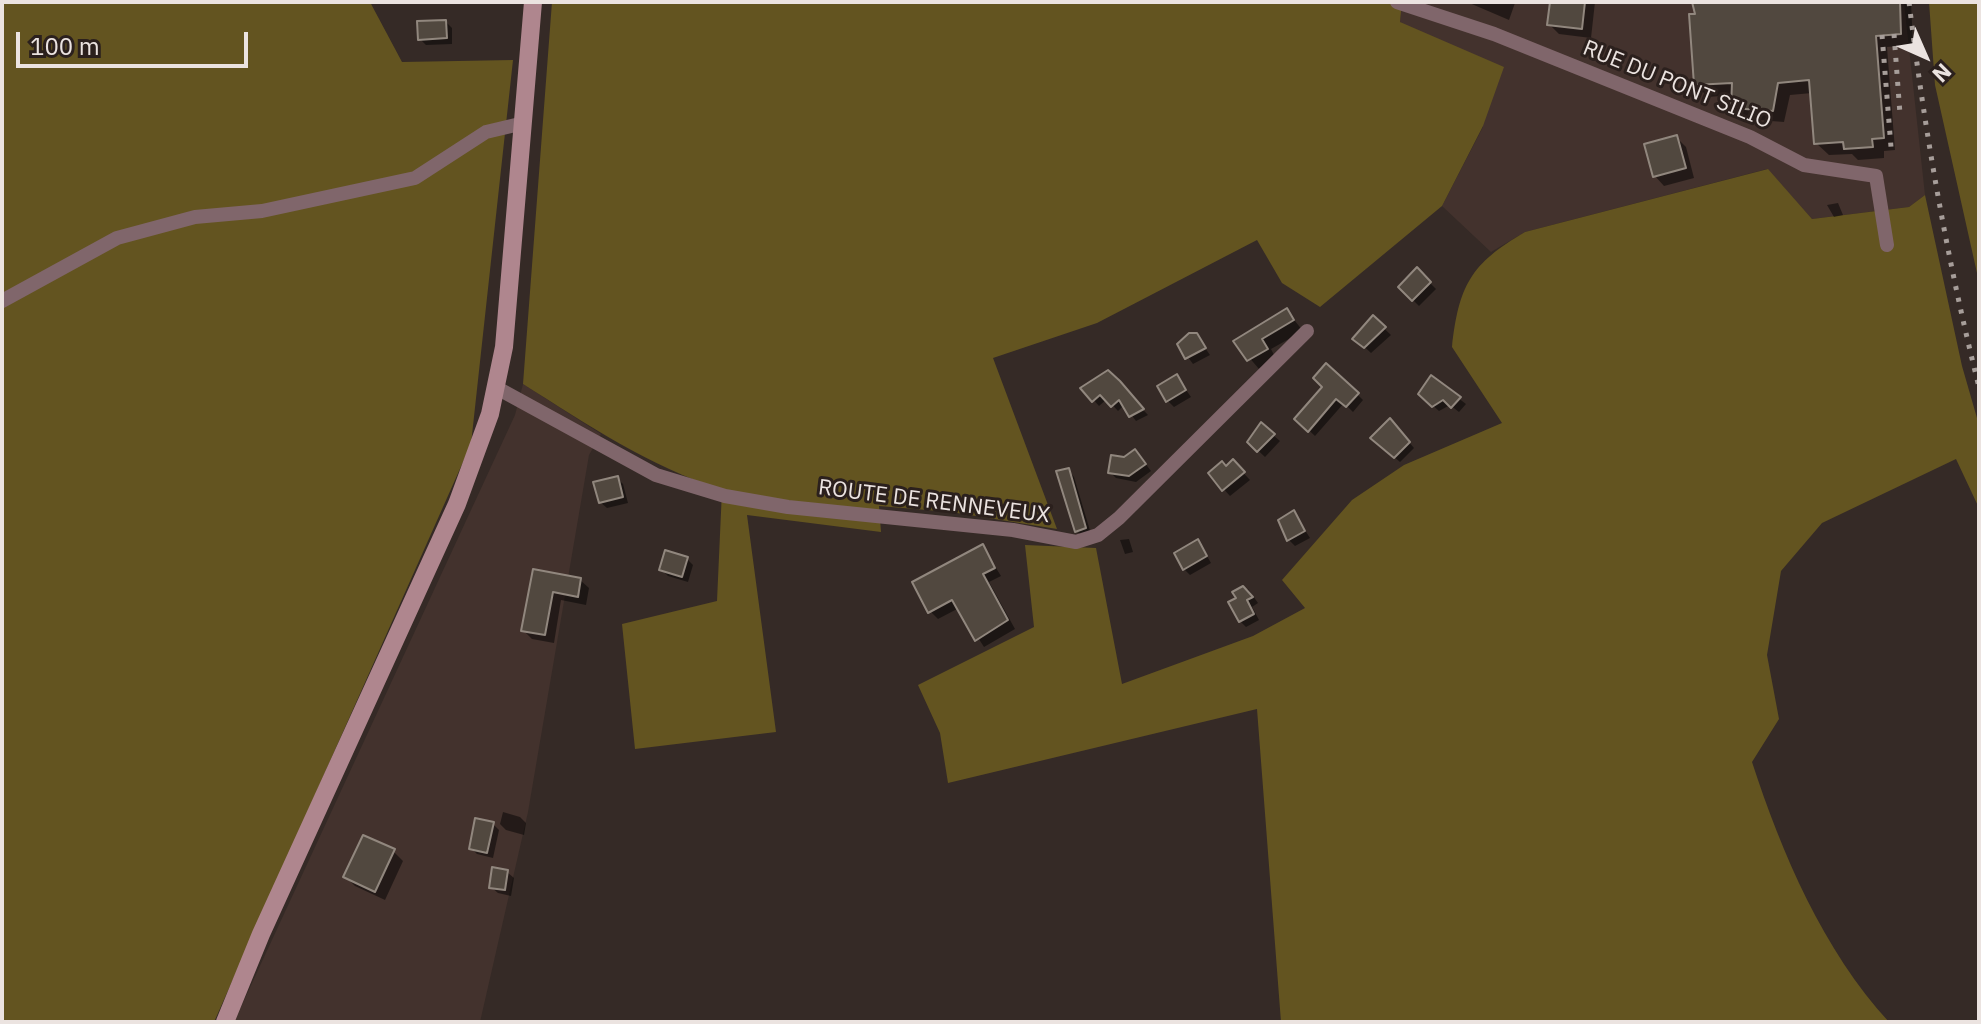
<!DOCTYPE html>
<style>
body{margin:0}
#map{position:relative;width:1981px;height:1024px;overflow:hidden;background:#352a26;font-family:"IBM Plex Sans",sans-serif}
canvas{display:block}
.frame{position:absolute;inset:0;border:4px solid #ebe3e0;pointer-events:none}
.north{position:absolute;left:1885px;top:16px;width:80px;height:80px;-webkit-text-stroke:6px #2b201d;paint-order:stroke;rotate:135deg;font-size:22px;font-weight:700;line-height:32px;text-align:center;color:#ebe3e0}
.north::after{content:'';display:block;margin:auto;width:28px;height:36px;background:#ebe3e0;clip-path:polygon(50% 0,100% 100%,50% 72%,0 100%)}
.scale{position:absolute;left:16px;top:32px;width:232px;height:36px;box-sizing:border-box;border:4px solid #ebe3e0;border-top:0;padding-left:10px;font-size:24px;line-height:28px;white-space:nowrap;color:#ebe3e0;-webkit-text-stroke:6px #2b201d;paint-order:stroke}
</style>
<div id="map">
<canvas width="1981" height="1024"></canvas>
<div class="frame"></div>
<div class="north">N</div>
<div class="scale">100 m</div>
</div>
<script>
const c = document.querySelector('canvas').getContext('2d');
c.lineJoin = 'round';
function paint(path, color) {
  c.fillStyle = color;
  c.fill(path, 'evenodd');
}
function stroke(path, color, width, dash) {
  c.strokeStyle = color;
  c.lineWidth = width;
  c.lineCap = dash ? 'butt' : 'round';
  c.setLineDash(dash || []);
  c.stroke(path);
}
function label(font, color, halo, rows, align = 'center') {
  c.font = font + ' "IBM Plex Sans",sans-serif';
  c.lineWidth = 6;
  c.setLineDash([]);
  c.textBaseline = 'middle';
  c.strokeStyle = halo;
  c.fillStyle = color;
  for (const [text, x, y, turn = 0] of rows) {
    c.save();
    c.translate(x, y);
    c.rotate((+turn || 0) * Math.PI / 180);
    c.textAlign = isNaN(turn) ? turn : align;
    if (halo) c.strokeText(text, 0, 0);
    c.fillText(text, 0, 0);
    c.restore();
  }
}
const built = new Path2D(`
 M1402 2H1904L1925 195 1909 207 1812 219 1767 169 1525 232 1491 252 1442 206 1483 127 1400 22Z
 M523 384 601 434 589 455 528 812 480 1022H234L515 415Z`);
const green = new Path2D(`
 M2 2H370L402 62 513 60 471 444 214 1022H2Z
 M552 2H1402L1400 22 1504 67 1483 126 1442 206 1320 307 1282 283 1257 240 1097 323 993 358 1057 529 951 512 879 506 881 532 747 515 776 732 635 749 622 624 717 601 722 490C649 466 588 425 523 384Z
 M1929 2H1979V282L1935 85Z
 M1768 169 1812 219 1909 207 1925 195 1962 366 1979 425V508L1956 459 1822 523 1781 571 1767 655 1779 719 1752 762C1782 854 1823 950 1889 1022H1281L1257 709 948 783 940 733 918 685 1034 627 1025 545 1096 548 1122 684 1253 636 1305 608 1282 580 1352 500 1404 465 1502 423 1452 347C1459 286 1470 264 1525 232Z`);
const shadow = new Path2D(`
 M1467 2H1514L1515 3 1509 20Z
 M1552 2H1595L1591 38 1559 34 1549 24Z
 M1694 2H1911L1913 45 1887 47 1895 150 1884 151V158L1858 160 1852 154 1829 155 1816 143 1812 93 1790 95 1784 122 1745 119 1733 107V95L1708 97 1696 85 1697 15Z
 M446 22 452 28V44L426 45 420 39Z
 M1676 137 1686 147 1694 178 1664 186 1655 176Z
 M1838 203 1843 215 1834 217 1827 205Z
 M1417 270 1436 289 1419 306 1400 287Z
 M1287 311 1303 331 1271 349 1276 359 1259 369 1236 342Z
 M1373 318 1391 335 1371 353 1355 338Z
 M1196 335 1210 355 1193 364 1179 345Z
 M1107 372 1148 415 1136 421 1124 405 1118 411 1107 399 1099 406 1083 388Z
 M1177 377 1191 397 1174 407 1168 401Z
 M1432 378 1466 404 1459 412 1450 405 1439 411 1420 394Z
 M1325 387 1357 394 1363 400 1353 412 1344 403 1315 436 1297 419Z
 M1261 425 1280 441 1265 457 1249 442Z
 M1395 426 1414 448 1400 462 1378 443Z
 M1141 458 1151 471 1136 482 1116 478 1110 472Z
 M1233 462 1250 480 1230 496 1210 474Z
 M1068 470 1074 477 1091 534 1083 537 1077 531Z
 M617 478 623 484 628 503 607 508 600 502Z
 M1294 513 1310 538 1295 546 1289 540Z
 M1129 539 1133 552 1125 554 1120 540Z
 M1198 541 1211 563 1190 575 1184 569Z
 M983 547 1001 576 989 582 1015 629 984 647 959 608 938 619 930 611Z
 M687 559 693 565 688 582 668 576 662 570Z
 M535 571 580 580 589 588 586 605 561 600 554 643 532 639 523 630Z
 M1248 589 1258 603 1252 607 1259 620 1246 627 1240 621 1235 593Z
 M503 812 520 817 526 823 524 835 506 830 500 824Z
 M493 824 499 830 493 858 477 854 471 848Z
 M393 851 403 861 385 900 355 886 346 877Z
 M507 872 514 878 511 896 498 893 491 887Z`);
const building = new Path2D(`
 M1550 2H1585L1582 29 1547 25Z
 M1692 2H1900L1901 34 1876 36 1884 138 1872 139 1873 147 1844 149 1843 142 1814 144 1809 80 1778 83 1773 111 1731 108 1732 83 1694 85 1689 14H1695Z
 M446 20 447 38 418 40 417 21Z
 M1677 135 1686 168 1653 177 1644 144Z
 M1417 267 1431 282 1412 301 1398 287Z
 M1287 308 1294 320 1262 339 1268 349 1247 361 1233 341Z
 M1373 315 1386 327 1364 348 1352 339Z
 M1189 333H1197L1206 348 1185 359 1177 344Z
 M1326 363 1359 393 1346 407 1336 399 1308 432 1294 419 1322 387 1313 378Z
 M1108 370 1120 381 1144 409 1129 417 1119 400 1111 407 1100 395 1092 402 1080 388Z
 M1177 374 1186 390 1166 402 1157 386Z
 M1431 375 1461 397 1451 408 1443 400 1432 407 1418 394Z
 M1390 418 1410 442 1394 458 1370 438Z
 M1261 422 1275 434 1257 452 1247 442Z
 M1135 449 1146 464 1129 476 1108 473 1111 455 1124 457Z
 M1233 459 1245 472 1222 491 1208 473 1222 461 1226 466Z
 M1069 468 1086 528 1075 532 1056 471Z
 M618 476 623 497 599 503 593 482Z
 M1294 510 1305 531 1287 541 1278 520Z
 M1198 539 1207 556 1183 570 1174 553Z
 M983 544 995 568 983 574 1008 620 975 641 952 600 928 613 912 582Z
 M665 550 688 557 682 577 659 570Z
 M533 569 581 578 578 597 553 592 545 635 521 631Z
 M1243 586 1253 597 1247 600 1254 614 1239 622 1228 602 1236 598 1232 592Z
 M475 818 494 822 487 853 469 849Z
 M363 835 395 849 375 892 343 877Z
 M492 867 508 870 505 890 489 888Z`);
const minor = new Path2D(`
 M1397 2 1494 34 1750 137 1804 165 1876 176 1887 245
 M2 301 117 238 195 217 262 211 415 178 486 132 524 123
 M497 388 656 475 725 496 788 507 1013 530 1076 542 1098 535 1119 518 1307 331`);
const secondary = new Path2D(`
 M225 1022 261 934 457 504 490 414 504 347 533 2`);
const rail = new Path2D(`
 M1909 2C1925 133 1947 260 1979 387
 M1894 34 1900 114
 M1882 35 1891 147`);
const streetNames = [
 ["RUE DU PONT SILIO",1677,85,22],
 ["ROUTE DE RENNEVEUX",934,502,7]
];
paint(built, '#43322d');
paint(green, '#635420');
paint(shadow, '#0007');
paint(building, '#51483f');
stroke(building, '#91877e', 2);
stroke(minor, '#80666b', 14);
stroke(secondary, '#af868e', 18);
stroke(rail, '#a79e9a', 5, [4, 8]);
label('22px', '#ebe3e0', '#2b201d', streetNames);
</script>
